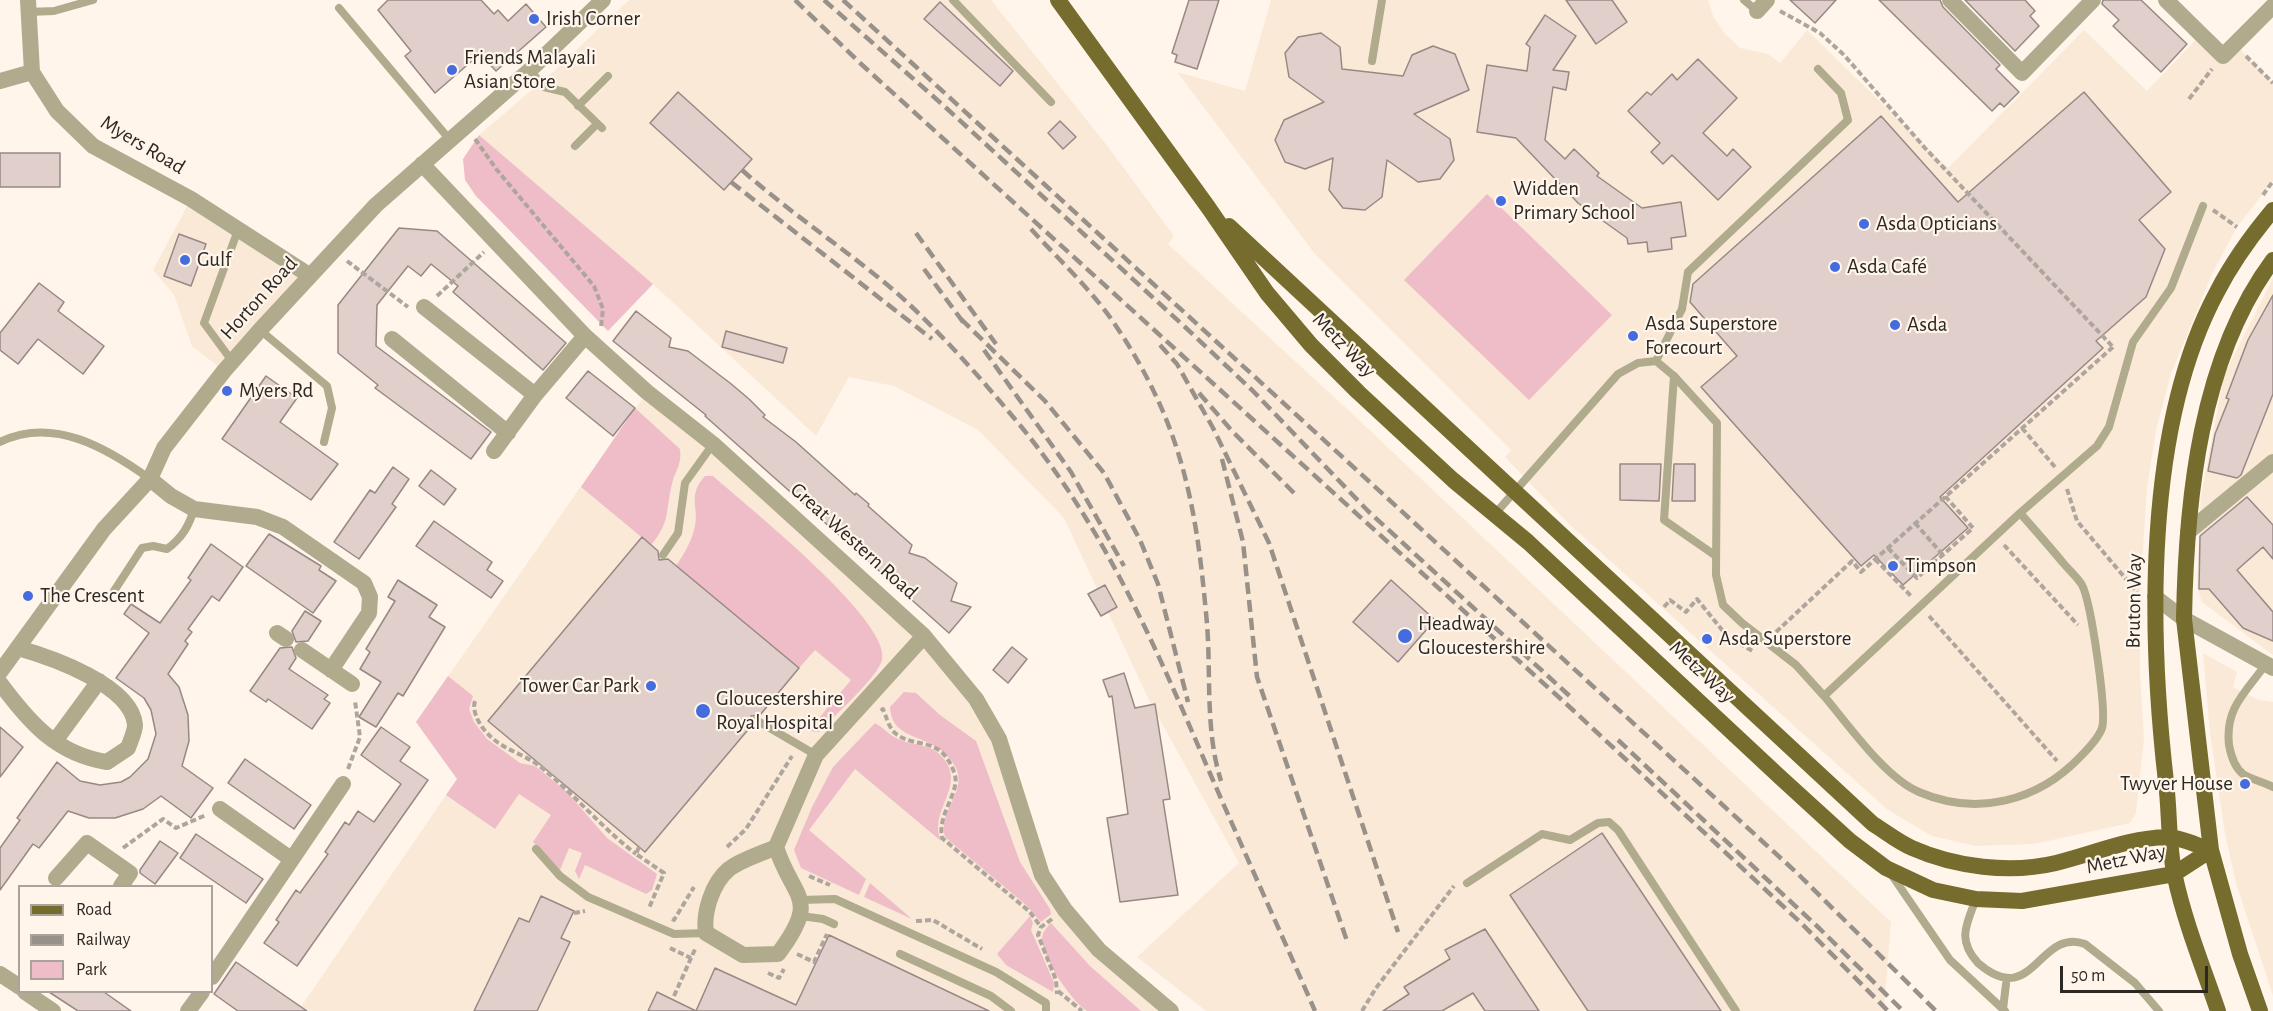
<!DOCTYPE html>
<meta charset="utf-8">
<style>
body{margin:0}
#map{position:relative;width:2273px;height:1011px;overflow:hidden;background:#fff5eb;font-family:"Alegreya Sans",sans-serif}
canvas{display:block}
.legend{position:absolute;left:18px;top:885px;width:195px;height:108px;box-sizing:border-box;background:#fff5eb;border:2px solid #aba39b;margin:0;padding:8px 10px;list-style:none;font-size:18px;color:#2c2823}
.legend li{display:flex;align-items:center;gap:12px;height:30px}
.legend b{width:30px;border:2px solid #aba39b}
.scale{position:absolute;left:2060px;top:966px;width:148px;height:27px;box-sizing:border-box;border:3px solid #2c2823;border-top:0;padding-left:8px;font-size:18px;line-height:21px;white-space:nowrap;color:#2c2823;-webkit-text-stroke:4px #fff5eb;paint-order:stroke}
</style>
<div id="map">
<canvas width="2273" height="1011"></canvas>
<ul class="legend">
<li><b style="height:8px;background:#756c2e"></b>Road</li>
<li><b style="height:8px;background:#989189"></b>Railway</li>
<li><b style="height:16px;background:#efbdc8"></b>Park</li>
</ul>
<div class="scale">50 m</div>
</div>
<script>
const c = document.querySelector('canvas').getContext('2d');
c.lineJoin = 'round';
function paint(path, color) {
  c.fillStyle = color;
  c.fill(path, 'evenodd');
}
function stroke(path, color, width, dash) {
  c.strokeStyle = color;
  c.lineWidth = width;
  c.lineCap = dash ? 'butt' : 'round';
  c.setLineDash(dash || []);
  c.stroke(path);
}
function label(font, color, halo, rows, align = 'center') {
  c.font = font + ' "Alegreya Sans",sans-serif';
  c.lineWidth = 4.5;
  c.setLineDash([]);
  c.textBaseline = 'middle';
  c.strokeStyle = halo;
  c.fillStyle = color;
  for (const [text, x, y, turn = 0] of rows) {
    c.save();
    c.translate(x, y);
    c.rotate((+turn || 0) * Math.PI / 180);
    c.textAlign = isNaN(turn) ? turn : align;
    if (halo) c.strokeText(text, 0, 0);
    c.fillText(text, 0, 0);
    c.restore();
  }
}
const built = new Path2D(`
 M629 0H991L1109 148 1174 236 1168 244 1346 408 1891 922 1884 1011H1206L1137 957 1239 863 1149 700 1064 518 978 430 894 386 849 377 816 436 653 284 479 135 554 71Z
 M1271 0H1708L1714 18 1725 34 1740 48 1768 54 1780 63 1807 30 1948 168 2084 30 2147 91 2201 34 2223 56 2235 44 2273 83V181L2237 227 2212 274 2171 374 2156 430 2147 488 2140 595V676L2144 739 2136 813 2130 823 2034 844 1975 846 1932 836 1888 810 1569 524 1505 457 1511 450 1315 254 1177 72 1245 91Z
 M191 199 309 275 224 371 192 346 174 295 153 270Z
 M2273 278V655L2202 602 2197 587 2201 496 2224 375Z
 M647 392 924 636 976 699 1042 875 1065 910 1171 1011H298L457 779 416 722Z
 M2203 653 2237 672 2233 687 2259 700 2273 702V996L2236 883 2225 834 2210 733Z`);
const green = new Path2D(`
 M479 135 653 284 608 331 476 196 465 180 463 159Z
 M1487 194 1612 315 1529 400 1404 280Z
 M635 408 680 449C682 466 675 470 672 484 665 512 671 521 651 545L581 487Z
 M705 476H713C744 504 892 621 882 660 878 677 833 717 819 732L808 731 851 680 815 650 799 668 676 566C684 554 692 541 695 526 699 506 687 496 705 476Z
 M448 676 473 696 469 709 474 722 487 739 520 763 535 766 566 791 607 838 657 874 652 890 646 894 585 865 579 879 575 871 582 853 569 848 560 870 533 842 551 815 519 794 495 829 446 795 457 779 416 722Z
 M904 692 916 693 940 715 976 741 1020 862 1050 909 1051 914 1041 922 1026 905 945 837C937 811 969 791 955 766 934 730 892 745 890 707Z
 M875 723C884 728 889 735 898 739 911 745 927 744 938 753 972 783 927 809 941 841L855 769 809 830 866 879 859 895 801 868 794 850 812 807 833 767Z
 M870 883 912 919 864 897Z
 M1030 916 1033 923 1031 930 1054 983 1053 992 1006 965 997 954Z
 M1051 923 1090 966 1141 1011H1087C1071 1001 1042 957 1042 940 1042 932 1046 928 1051 923Z`);
const building = new Path2D(`
 M388 0H481L494 14 498 10 508 21 526 4 546 27 496 71 480 54 435 93 405 56 411 51 378 10Z
 M1189 0H1219L1197 69 1175 62 1177 55 1172 53Z
 M1566 0H1612L1627 22 1596 44Z
 M1790 0H1836L1815 23Z
 M1879 0H1940L1943 7 2000 65 1996 69 2019 92 2004 107 2000 103 1992 111Z
 M1965 0H2025L2035 11 2030 16 2039 26 2015 51Z
 M2103 0H2141L2187 44 2161 72 2113 26 2119 20 2102 4Z
 M940 2 1013 71 1000 86 924 19Z
 M1545 15 1576 36 1553 70 1569 72 1566 90 1553 87 1545 140 1565 159 1574 149 1599 173 1597 176 1642 208 1681 202 1686 236 1671 238 1672 249 1648 252 1647 242 1628 244 1627 238 1578 203 1516 138 1477 132 1487 65 1527 71 1530 47 1526 44Z
 M1321 33 1340 47 1342 69 1403 76 1412 55 1433 46 1455 54 1469 90 1414 114 1450 139 1454 160 1440 179 1418 182 1387 160 1382 197 1365 210 1343 208 1329 190 1333 158 1305 169 1285 162 1275 140 1284 120 1324 102 1289 77 1285 53 1298 37Z
 M1698 59 1737 98 1703 133 1727 156 1733 149 1751 167 1718 200 1672 155 1663 164 1651 152 1660 143 1628 111 1647 92 1651 95 1672 74 1677 80Z
 M678 92 752 159 724 190 650 123Z
 M2084 92 2171 192 2139 220 2165 249 2146 297 2096 341 2103 348 1940 497 1968 528 1903 585 1874 555 1861 566 1701 387 1737 356 1690 302 1693 284 1881 116 1958 202Z
 M1060 121 1076 137 1063 149 1048 133Z
 M0 153H60V187H0Z
 M399 228 437 231 566 343 543 370 453 292 458 286 431 264 421 276 408 266 377 305 376 346 491 432 471 459 375 388 378 385 338 353V305Z
 M179 234 206 244 191 286 164 276Z
 M39 283 64 302 58 311 104 346 83 374 38 339 18 364 0 350V333Z
 M2273 295V394L2241 475 2237 478 2208 471 2215 434 2229 399 2226 398 2248 340Z
 M636 311 671 338 669 347 688 351 730 383 749 399 765 415 763 417 796 442 855 495 856 493 869 504 868 506 912 545 909 553 925 558 957 583 951 601 971 607 949 633 705 416 706 415 613 341Z
 M726 331 787 348 783 363 722 347Z
 M588 371 635 408 613 436 566 398Z
 M266 376 297 398 280 422 338 464 311 500 222 439Z
 M1620 464H1661L1659 501 1620 500Z
 M1674 464H1695V501H1672Z
 M393 467 409 479 392 504 396 507 359 559 334 542 370 490 375 493Z
 M431 470 456 489 444 505 419 486Z
 M2247 497 2273 525V559L2263 547 2237 570 2273 612V641L2243 628 2209 589H2199L2200 536Z
 M434 521 492 562 487 570 503 581 491 598 416 546Z
 M269 534 321 566 319 570 336 581 313 613 246 566Z
 M642 537 658 551 659 560 668 559 799 668 760 715 751 716 752 725 645 852 488 721Z
 M211 544 243 567 219 601 212 596 188 629 192 632 185 641 188 644 168 674 179 687 188 715 189 741 182 766 213 788 191 818 161 796 143 809 115 818H89L68 811 39 848 33 844 0 890V848L20 820 17 818 57 762 80 781 100 785 121 782 130 777 148 759 156 734 151 710 144 698 116 678 149 633 124 614 131 604 160 623 191 580 188 578Z
 M398 580 437 605 429 617 445 627 403 696 398 693 376 727 359 717 381 682 360 669 370 652 366 649 395 601 388 597Z
 M1391 580 1435 620 1398 662 1353 622Z
 M1105 585 1117 607 1101 616 1088 594Z
 M305 611 321 621 308 641 296 642 292 631Z
 M292 647 296 658 289 669 328 695 324 699 330 703 312 729 268 699 266 702 250 691 280 648Z
 M1012 647 1027 659 1008 683 993 670Z
 M1124 673 1135 708 1155 704 1170 799 1163 800 1178 895 1120 902 1107 818 1128 814 1112 696 1109 697 1103 680Z
 M0 727 23 747 0 777Z
 M381 727 410 747 400 761 428 780 297 966 264 943 279 922 276 920 296 890 300 893 328 854 325 852 345 822 349 825 358 811 374 822 401 784 361 755Z
 M245 759 311 805 294 829 228 783Z
 M1602 833 1721 1011H1588L1510 895Z
 M196 834 263 879 246 903 180 858Z
 M160 841 178 853 155 884 140 873V870Z
 M541 896 574 911 561 938 570 942 537 1011H474L519 918 529 922Z
 M1485 929 1539 1011H1485L1473 993 1442 1011H1383L1409 994 1404 987 1450 959 1445 950Z
 M829 935 989 1011H648L657 992 696 1011 715 968 796 1005Z
 M236 962 307 1011H238L214 994Z
 M49 992H104L131 1011H78Z`);
const path = new Path2D(`
 M1780 11 1820 33 1844 55 1925 148 2113 347
 M2246 56 2273 83
 M2189 99 2212 69
 M475 139 497 170 594 286 603 309 601 327
 M2263 195 2273 181
 M2213 210 2237 227
 M347 261 408 307
 M437 296 484 252
 M2022 428 2055 467
 M2067 489 2077 521 2137 592
 M1915 523 1943 555
 M2004 545 2078 625
 M1888 548 1917 578 1973 528 1945 496
 M1875 559 1912 597
 M1664 607 1670 600 1686 612 1697 599 1727 636 1754 652
 M1929 616 2057 761
 M1776 632 1852 561 1861 572 2113 347
 M475 701C471 713 482 729 491 737 506 751 527 755 542 768 575 795 602 828 636 854
 M881 711 883 709C886 716 889 728 895 733 915 750 940 734 954 772 962 791 937 813 942 838L1030 912 1041 927
 M348 769 360 737 355 701
 M639 847 636 854 664 873 649 908
 M727 847 746 829 792 756
 M123 848 163 819 176 828 206 815
 M809 876 830 885
 M574 913 585 911
 M672 919 674 920 694 887
 M1052 919 1041 927 1038 935 1056 980 1057 994
 M916 921 933 920 982 949
 M670 948 691 958
 M797 954 814 962 827 934
 M768 973 779 978 784 969
 M1058 991 1082 1011
 M674 996 696 947
 M1362 1011 1376 988 1454 886`);
const service = new Path2D(`
 M953 0 1051 102
 M1744 0 1757 11
 M339 8 450 140
 M28 12 54 11 93 0
 M1372 61 1382 0
 M530 70 544 87 565 92 602 128
 M578 106 608 76
 M575 146 597 124
 M260 330 327 386 332 408 324 442
 M232 361 204 323 238 230
 M1656 361 1682 309 1688 272 1848 120 1841 93 1818 69
 M1674 376 1664 520 1716 556
 M0 442C53 416 107 448 150 479
 M1494 515 1618 374 1638 363 1656 361 1674 376 1717 423 1716 575 1723 605 1742 623 1796 665 1824 696 2020 513 2097 446 2109 427 2133 342 2171 288 2203 206
 M663 555 678 533 685 483 713 444
 M114 591 142 548 153 546 167 549C182 538 189 526 194 509
 M2266 664C2245 693 2225 708 2229 745 2231 756 2234 767 2243 774 2252 780 2264 782 2273 787
 M1824 696C1848 724 1885 778 1919 792 1977 817 2038 801 2080 757 2087 750 2099 737 2102 728 2107 711 2091 602 2082 585 2078 578 2070 571 2064 564 2050 547 2035 530 2020 513
 M756 720 816 755
 M536 849 560 876 588 897 674 934 706 933
 M1891 874 1950 960 2005 1011
 M1467 883 1542 834 1570 840 1598 823 1609 822 1618 830 1736 1011
 M1976 899C1966 925 1957 940 1978 963 2033 1011 2039 927 2085 944L2135 983 2159 1011
 M801 900 835 899 996 972 1046 1003V1011
 M801 916 823 919 834 924
 M900 954 991 996 1011 1011
 M2003 1009 2006 984`);
const minor = new Path2D(`
 M28 0 32 72 57 111 93 146 191 199 309 275
 M1950 0 2022 73 2093 0
 M2166 0 2223 56 2273 6
 M1757 11 1767 0
 M0 81 32 72
 M422 164 585 336 647 392 713 444 924 636 976 699 999 739 1042 875 1065 910 1099 950 1171 1011
 M424 307 535 395
 M392 339 508 433
 M494 451 535 395 585 336
 M150 479 171 496 194 509 257 517 283 527 364 583 370 597 369 613 331 670
 M2188 532 2273 462
 M2155 597 2184 619 2273 668
 M277 633 286 639
 M302 650 352 684
 M0 672 104 529 150 479 164 448 224 371 260 330 376 205 530 70 603 0
 M0 683C29 722 56 754 107 762L128 748C130 742 135 732 135 725 132 685 50 657 18 648
 M55 741 99 681
 M220 809 291 859
 M776 847C793 900 821 897 778 954L743 955 706 933C703 913 712 883 729 869 742 859 761 854 776 847Z
 M776 847 816 755 924 636
 M56 878 87 843 130 873 121 886
 M0 974 20 987
 M212 977 343 784
 M25 992 53 1011
 M188 1011 202 992`);
const primary = new Path2D(`
 M1058 0 1208 207 1267 293 1311 345 1358 392 1453 480 1528 542 1781 778 1850 841 1886 868 1933 890 1976 899 2022 901 2174 874 2211 850
 M1229 226 1873 824C1886 832 1898 842 1912 848 1955 867 2010 874 2056 863 2093 854 2128 838 2167 837 2181 837 2198 846 2211 850
 M2218 1011C2203 967 2185 923 2175 877 2168 846 2170 814 2166 782 2149 633 2144 428 2217 292 2232 263 2252 235 2273 210
 M2260 1011 2240 954 2211 850 2184 619C2186 500 2200 358 2273 260`);
const rail = new Path2D(`
 M795 0 860 63 1574 711 1801 923 1888 1011
 M824 0 943 105 1185 327 1253 391 1368 511 1574 700
 M843 0 1797 873 1936 1011
 M742 170C791 214 847 250 897 293 939 331 978 375 1014 418 1105 526 1157 650 1212 778 1246 856 1281 933 1315 1011
 M731 182 932 339
 M1031 229C1060 261 1095 293 1118 329 1181 424 1196 503 1206 613 1212 669 1204 727 1221 781
 M916 233 996 344
 M924 269 966 326
 M961 319 1045 401 1104 473 1140 540 1158 584 1188 702
 M1160 345 1177 364 1213 428 1269 543 1398 932
 M984 350 1071 472 1124 566
 M1199 393 1233 432 1294 493
 M1222 459 1243 542 1257 677 1348 944
 M1618 740 1820 929 1903 1011`);
const markers = [
 [534,19,6,"#446cde"],
 [452,70,6,"#446cde"],
 [1501,201,6,"#446cde"],
 [1864,224,6,"#446cde"],
 [185,260,6,"#446cde"],
 [1835,267,6,"#446cde"],
 [1895,325,6,"#446cde"],
 [1633,336,6,"#446cde"],
 [227,391,6,"#446cde"],
 [1893,566,6,"#446cde"],
 [28,596,6,"#446cde"],
 [1405,636,8,"#446cde"],
 [1707,639,6,"#446cde"],
 [651,686,6,"#446cde"],
 [703,711,8,"#446cde"],
 [2245,784,6,"#446cde"]
];
const poiNames = [
 ["Irish Corner",546,19],
 ["Friends Malayali",464,58],
 ["Asian Store",464,82],
 ["Widden",1513,189],
 ["Primary School",1513,213],
 ["Asda Opticians",1876,224],
 ["Gulf",197,260],
 ["Asda Café",1847,267],
 ["Asda Superstore",1645,324],
 ["Forecourt",1645,348],
 ["Asda",1907,325],
 ["Myers Rd",239,391],
 ["Timpson",1905,566],
 ["The Crescent",40,596],
 ["Headway",1418,624],
 ["Gloucestershire",1418,648],
 ["Asda Superstore",1719,639],
 ["Tower Car Park",639,686,"right"],
 ["Gloucestershire",716,699],
 ["Royal Hospital",716,723],
 ["Twyver House",2233,784,"right"]
];
const streetNames = [
 ["Myers Road",143,145,31],
 ["Horton Road",259,298,-48],
 ["Metz Way",1344,345,46],
 ["Great Western Road",854,541,42],
 ["Bruton Way",2134,601,-89],
 ["Metz Way",1702,672,43],
 ["Metz Way",2126,859,-12]
];
paint(built, '#fae9d7');
paint(green, '#efbdc8');
paint(building, '#e0cfca');
stroke(building, '#988884', 1.5);
stroke(path, '#aea69e', 4, [6, 3]);
stroke(service, '#afab8c', 8);
stroke(minor, '#afab8c', 16);
stroke(primary, '#756c2e', 16);
stroke(rail, '#989189', 4.5, [12, 6]);
for (const [x, y, r, color] of markers) {
  const dot = new Path2D();
  dot.arc(x, y, r, 0, 2 * Math.PI);
  c.fillStyle = color;
  c.fill(dot);
  stroke(dot, '#fff5eb', 2);
}
label('21px', '#2c2823', '#fff5eb', poiNames, 'left');
label('21px', '#2c2823', '#fff5eb', streetNames);
</script>
